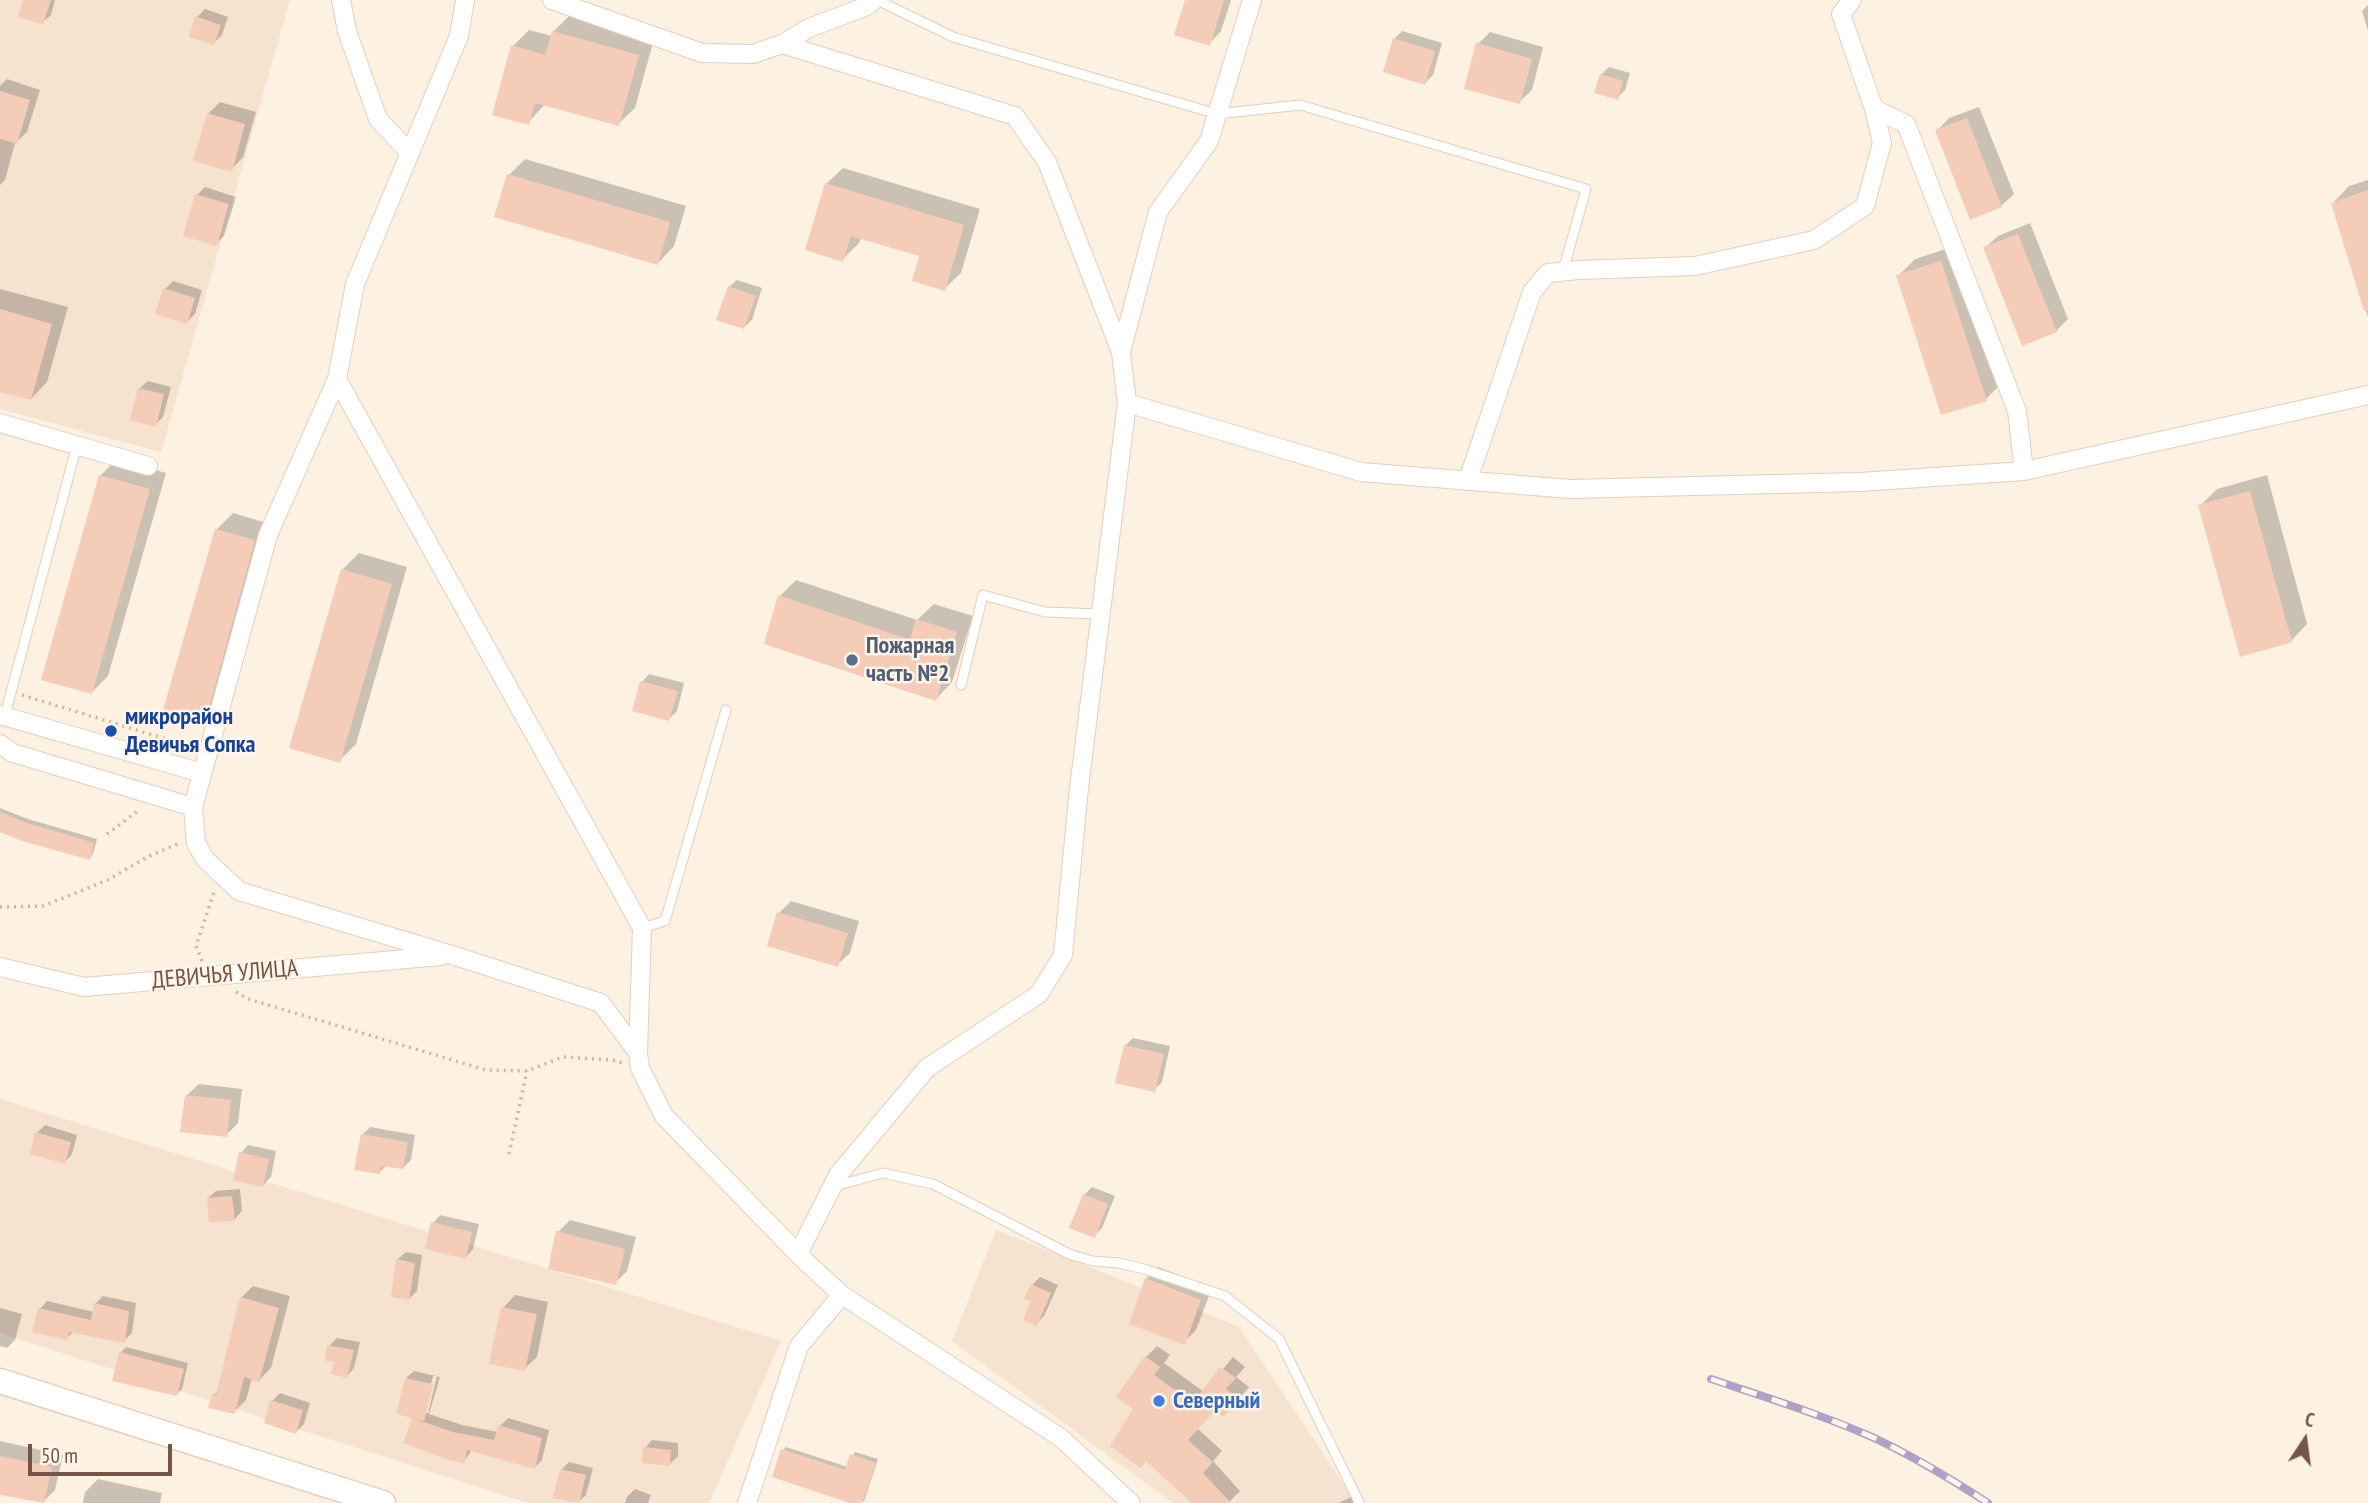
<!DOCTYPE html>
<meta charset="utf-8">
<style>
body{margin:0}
#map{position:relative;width:2368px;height:1503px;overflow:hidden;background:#fdf1e1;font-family:"PT Sans Narrow",sans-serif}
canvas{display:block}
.north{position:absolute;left:2270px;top:1405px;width:70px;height:70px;-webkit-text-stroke:5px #fff5e8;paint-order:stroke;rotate:13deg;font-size:19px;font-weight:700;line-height:28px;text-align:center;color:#765447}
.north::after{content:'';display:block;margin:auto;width:24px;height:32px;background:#765447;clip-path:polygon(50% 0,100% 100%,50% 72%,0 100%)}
.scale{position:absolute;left:28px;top:1444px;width:144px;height:32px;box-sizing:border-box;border:4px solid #765447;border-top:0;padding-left:9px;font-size:21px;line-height:24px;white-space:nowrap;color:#765447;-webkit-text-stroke:5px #fff5e8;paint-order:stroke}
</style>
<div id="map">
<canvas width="2368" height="1503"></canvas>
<div class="north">С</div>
<div class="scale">50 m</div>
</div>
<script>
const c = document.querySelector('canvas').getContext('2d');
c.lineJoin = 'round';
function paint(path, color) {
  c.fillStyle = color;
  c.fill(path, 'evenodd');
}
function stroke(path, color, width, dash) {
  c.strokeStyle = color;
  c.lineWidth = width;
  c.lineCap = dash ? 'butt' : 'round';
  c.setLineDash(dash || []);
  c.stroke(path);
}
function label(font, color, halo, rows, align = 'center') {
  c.font = font + ' "PT Sans Narrow",sans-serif';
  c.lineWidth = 5;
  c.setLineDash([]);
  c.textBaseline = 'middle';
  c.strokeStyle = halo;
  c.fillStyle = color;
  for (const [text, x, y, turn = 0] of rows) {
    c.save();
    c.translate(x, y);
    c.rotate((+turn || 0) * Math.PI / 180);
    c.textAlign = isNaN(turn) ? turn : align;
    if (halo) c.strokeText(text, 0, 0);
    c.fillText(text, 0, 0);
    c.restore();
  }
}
const residential = new Path2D(`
 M0 0H290L161 452 0 409Z
 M0 1099 781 1341 709 1503H528L0 1333Z
 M996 1230 1239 1327 1356 1503H1173L952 1341Z`);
const shadow = new Path2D(`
 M24 0H55L51 15 43 22Z
 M1187 0H1231L1221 31 1209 44Z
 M2368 5V31L2362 11Z
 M205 9 228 17 222 35 214 43 197 17Z
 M570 15 654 39 635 108 618 124 545 104 528 123 513 46 529 30 552 36 553 32Z
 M1402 31 1442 43 1433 75 1425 83 1394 39Z
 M1490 32 1543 47 1532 90 1519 102 1478 44Z
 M1609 67 1630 73 1625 90 1617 98 1601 75Z
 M7 79 40 90 27 132 15 143 5 180 0 185V86Z
 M220 102 256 112 243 157 231 170 208 114Z
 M1979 107 2014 194 2001 206 1937 131 1949 118Z
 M525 159 686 206 674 246 658 263 509 175Z
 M843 168 980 209 961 273 944 289 921 255 861 237 859 243 842 260 826 184Z
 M2368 180V317L2333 203 2349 186Z
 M205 187 236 197 224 236 216 244 197 195Z
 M2030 223 2068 319 2056 331 1985 248 1998 236Z
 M1958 245 2002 383 1986 399 1898 276 1915 259Z
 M737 280 762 288 752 320 744 327 729 287Z
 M173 281 202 290 195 314 187 322 165 289Z
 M0 289 68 307 47 382 31 399 0 390Z
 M148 381 171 387 163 417 155 425 140 388Z
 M117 459 166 473 108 676 92 692 100 476Z
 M2267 475 2307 624 2291 641 2200 506 2217 489Z
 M233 513 270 524 221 703 204 720 216 530Z
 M359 553 407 567 356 744 339 761 342 570Z
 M796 580 917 620 934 604 973 616 952 682 936 699 780 596Z
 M649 674 684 683 677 711 669 719 642 682Z
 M0 808 28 819 97 839 93 854 90 858 0 830Z
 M791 901 859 921 850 953 837 965 779 913Z
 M1133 1038 1170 1046 1162 1082 1154 1090 1125 1046Z
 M199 1084 242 1089 238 1123 226 1135 186 1096Z
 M45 1125 77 1135 72 1154 65 1162 37 1133Z
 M370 1127 415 1135 411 1160 403 1168 387 1165 379 1173 362 1135Z
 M248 1145 276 1151 271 1177 263 1185 241 1153Z
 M1092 1187 1115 1196 1102 1228 1094 1236 1084 1195Z
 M240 1189 242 1211 235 1219 208 1198 216 1191Z
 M440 1215 479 1224 473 1249 466 1257 433 1223Z
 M570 1220 636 1237 627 1271 615 1283 558 1232Z
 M406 1252 422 1255 417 1291 409 1299 398 1259Z
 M1158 1267 1212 1288 1196 1330 1184 1342 1146 1279Z
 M1040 1277 1058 1285 1044 1316 1036 1324 1032 1285Z
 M253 1286 290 1296 271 1368 259 1380 252 1378 246 1400 234 1412 214 1395 219 1389 241 1298Z
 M515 1295 548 1302 537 1357 524 1369 503 1308Z
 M103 1296 136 1303 132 1333 124 1341 74 1331 67 1338 40 1309 47 1301 94 1312 95 1304Z
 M0 1308 22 1314 15 1340 7 1348 0 1346Z
 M337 1338 360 1342 354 1368 347 1376 336 1361 329 1346Z
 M1157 1346 1170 1355 1164 1363 1204 1392 1233 1357 1245 1367 1236 1377 1249 1387 1234 1404 1216 1408 1197 1428 1222 1451 1213 1461 1240 1491 1228 1503H1190L1192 1500 1136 1408 1146 1357Z
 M126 1347 188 1363 182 1389 177 1394 114 1379 121 1352Z
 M414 1371 440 1377 429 1414 462 1425 498 1432 500 1426 508 1418 549 1430 542 1460 535 1467 472 1450 464 1461 405 1442 414 1417 406 1378ZM433 1376H437L428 1413H424Z
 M280 1393 310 1403 304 1424 296 1432 272 1401Z
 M652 1440 678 1443V1456L670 1464 645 1448Z
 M0 1441 63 1455 55 1490 43 1502 0 1493Z
 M786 1447 848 1467 855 1452 878 1459 864 1501 855 1503 783 1450Z
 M569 1462 593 1468 586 1495 578 1502 561 1470Z
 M98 1479 162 1493 160 1503H83L85 1492Z
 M635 1489 651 1495 648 1503H625L627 1497Z
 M1351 1497 1354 1503H1338Z`);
const building = new Path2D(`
 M23 0H51L43 24 18 17Z
 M1185 0H1224L1210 46 1174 35Z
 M195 16 221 25 214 45 189 37Z
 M552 31 639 55 619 126 535 103 529 125 492 115 511 45 545 55Z
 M1393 38 1435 51 1425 85 1383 72Z
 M1476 43 1532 59 1520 104 1464 89Z
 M1600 74 1623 81 1618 100 1594 93Z
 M0 91 30 100 17 144 0 139Z
 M207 113 245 124 232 172 193 161Z
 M1967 118 2002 207 1970 220 1935 130Z
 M507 174 670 222 658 265 494 217Z
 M825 183 964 225 945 291 912 281 919 256 851 236 843 262 805 250Z
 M2368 190V310L2364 311 2331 203Z
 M195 194 229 204 217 246 183 236Z
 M2018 234 2057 332 2022 346 1983 247Z
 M1941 261 1987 401 1941 415 1896 275Z
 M728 286 756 296 744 329 716 320Z
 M163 288 195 298 187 324 155 314Z
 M0 309 52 324 31 400 0 392Z
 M138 388 164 394 156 427 130 420Z
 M99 475 150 489 92 694 41 680Z
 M2250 491 2292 642 2240 657 2198 505Z
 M215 529 255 540 205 722 163 710Z
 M341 569 392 584 340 763 289 748Z
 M778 595 910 640 916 619 957 632 936 701 764 644Z
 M640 681 678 691 669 721 632 711Z
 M0 812 24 822 94 843 90 860 22 841 0 832Z
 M777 912 848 933 838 967 767 946Z
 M1124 1045 1164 1054 1155 1092 1115 1083Z
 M185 1095 231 1100 227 1137 180 1132Z
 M35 1132 71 1142 65 1164 30 1154Z
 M361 1134 408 1142 403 1169 381 1166 380 1174 354 1170Z
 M239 1152 269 1159 263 1187 233 1180Z
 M1083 1194 1108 1204 1095 1238 1069 1228Z
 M232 1196 235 1221 209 1222 207 1198Z
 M431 1222 472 1232 466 1259 425 1249Z
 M556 1231 625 1249 616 1285 548 1269Z
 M396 1259 415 1263 409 1300 391 1297Z
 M1145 1278 1201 1300 1185 1345 1129 1324Z
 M1031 1284 1051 1293 1037 1326 1023 1320 1031 1301 1024 1299Z
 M240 1297 279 1308 259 1382 244 1377 235 1414 208 1408 212 1394 216 1395Z
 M94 1303 129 1311 125 1343 69 1332 68 1340 32 1332 38 1308 91 1320Z
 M501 1307 537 1314 525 1371 489 1364Z
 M327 1345 354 1350 347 1378 331 1374 334 1362 325 1361Z
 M119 1352 184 1369 177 1396 112 1381Z
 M1145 1356 1160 1367 1154 1375 1193 1403 1220 1367 1236 1378 1226 1389 1239 1399 1223 1417 1216 1410 1188 1440 1213 1462 1203 1473 1231 1503H1192L1146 1461 1141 1468 1110 1446 1133 1409 1116 1397Z
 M405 1378 433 1384 424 1421 396 1414Z
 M270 1400 303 1410 296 1434 264 1423Z
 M412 1418 453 1432 494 1440 498 1425 542 1438 535 1469 467 1450 464 1463 449 1460 403 1443Z
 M643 1447 671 1450 670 1466 642 1463Z
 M781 1449 845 1470 850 1454 876 1463 862 1503H850L772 1477Z
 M0 1456 52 1467 44 1503 0 1495Z
 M560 1469 586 1475 579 1503 553 1498Z`);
const path = new Path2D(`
 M22 695 192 747
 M107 834 139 810
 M0 907 43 906 108 880 147 857 180 843
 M202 961 196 946 214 892
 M236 992 248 999 486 1070 527 1071 563 1057 613 1060 623 1063
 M509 1154 527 1071`);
const lane = new Path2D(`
 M877 0 953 37 1217 114 1300 105 1586 189 1563 271
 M961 685 983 595 1045 612 1101 614
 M5 715 77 445
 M642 928 665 921 726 710
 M835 1186 883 1173 933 1184 1069 1254 1093 1261 1119 1263 1144 1269 1225 1296 1279 1339 1359 1502`);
const street = new Path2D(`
 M341 0 347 31 378 119 410 153
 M465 0 459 36 355 284 337 379 642 928 638 1053 640 1068 664 1116 803 1259 842 1295 1061 1438 1131 1503
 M552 0 702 53 753 54 782 44 1015 116 1047 162 1121 352 1127 403 1079 788 1063 955 1039 994 927 1068 838 1175 798 1254
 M782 44 809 28 867 6 874 0
 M1874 109 1906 124 2017 411 2024 471
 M1121 352 1158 212 1209 141 1252 0
 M337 379 268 535 193 807 196 843 205 859 239 891 452 955 601 1003 638 1053
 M1127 403 1361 472 1570 489 1860 482 2024 471 2368 395
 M0 423 148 466
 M1468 480 1532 292 1548 273 1578 270 1695 266 1814 240 1865 206 1882 143 1874 109 1841 14 1852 0
 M0 715 202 773
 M0 744 13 753 193 807
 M0 967 84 987 441 956
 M747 1503 799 1346 842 1295`);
const secondary = new Path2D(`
 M0 1381 383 1503`);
const rail = new Path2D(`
 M1711 1379C1765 1397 1820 1414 1872 1437 1913 1456 1951 1479 1988 1503`);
const markers = [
 [852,660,7,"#5c6f8a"],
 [111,731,7,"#1a4fb4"],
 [1159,1401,7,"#3f7fe0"]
];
const serviceNames = [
 ["Пожарная",866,646],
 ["часть №2",866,674]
];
const transitNames = [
 ["микрорайон",125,717],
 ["Девичья Сопка",125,745]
];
const streetNames = [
 ["ДЕВИЧЬЯ УЛИЦА",225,975,-5]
];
const shopNames = [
 ["Северный",1173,1401]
];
paint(residential, '#f5e2cf');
paint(shadow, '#0003');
paint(building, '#f4ccb7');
stroke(lane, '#e4cec0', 11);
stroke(street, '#e4cec0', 20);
stroke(secondary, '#e9cebc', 27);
stroke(path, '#d9af9b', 3.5, [2, 5]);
stroke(lane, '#fff', 9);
stroke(street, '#fff', 18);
stroke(secondary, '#fff', 24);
stroke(rail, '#b2a0c7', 8);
stroke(rail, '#fff5e8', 5, [16]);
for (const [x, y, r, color] of markers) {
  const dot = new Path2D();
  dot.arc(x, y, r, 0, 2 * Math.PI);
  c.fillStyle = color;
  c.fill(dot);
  stroke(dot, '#fff5e8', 2.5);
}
label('bold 24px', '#4e5e75', '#fff5e8', serviceNames, 'left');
label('bold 24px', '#164399', '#fff5e8', transitNames, 'left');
label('24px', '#765447', '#fff5e8', streetNames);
label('bold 24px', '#366cbe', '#fff5e8', shopNames, 'left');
</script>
